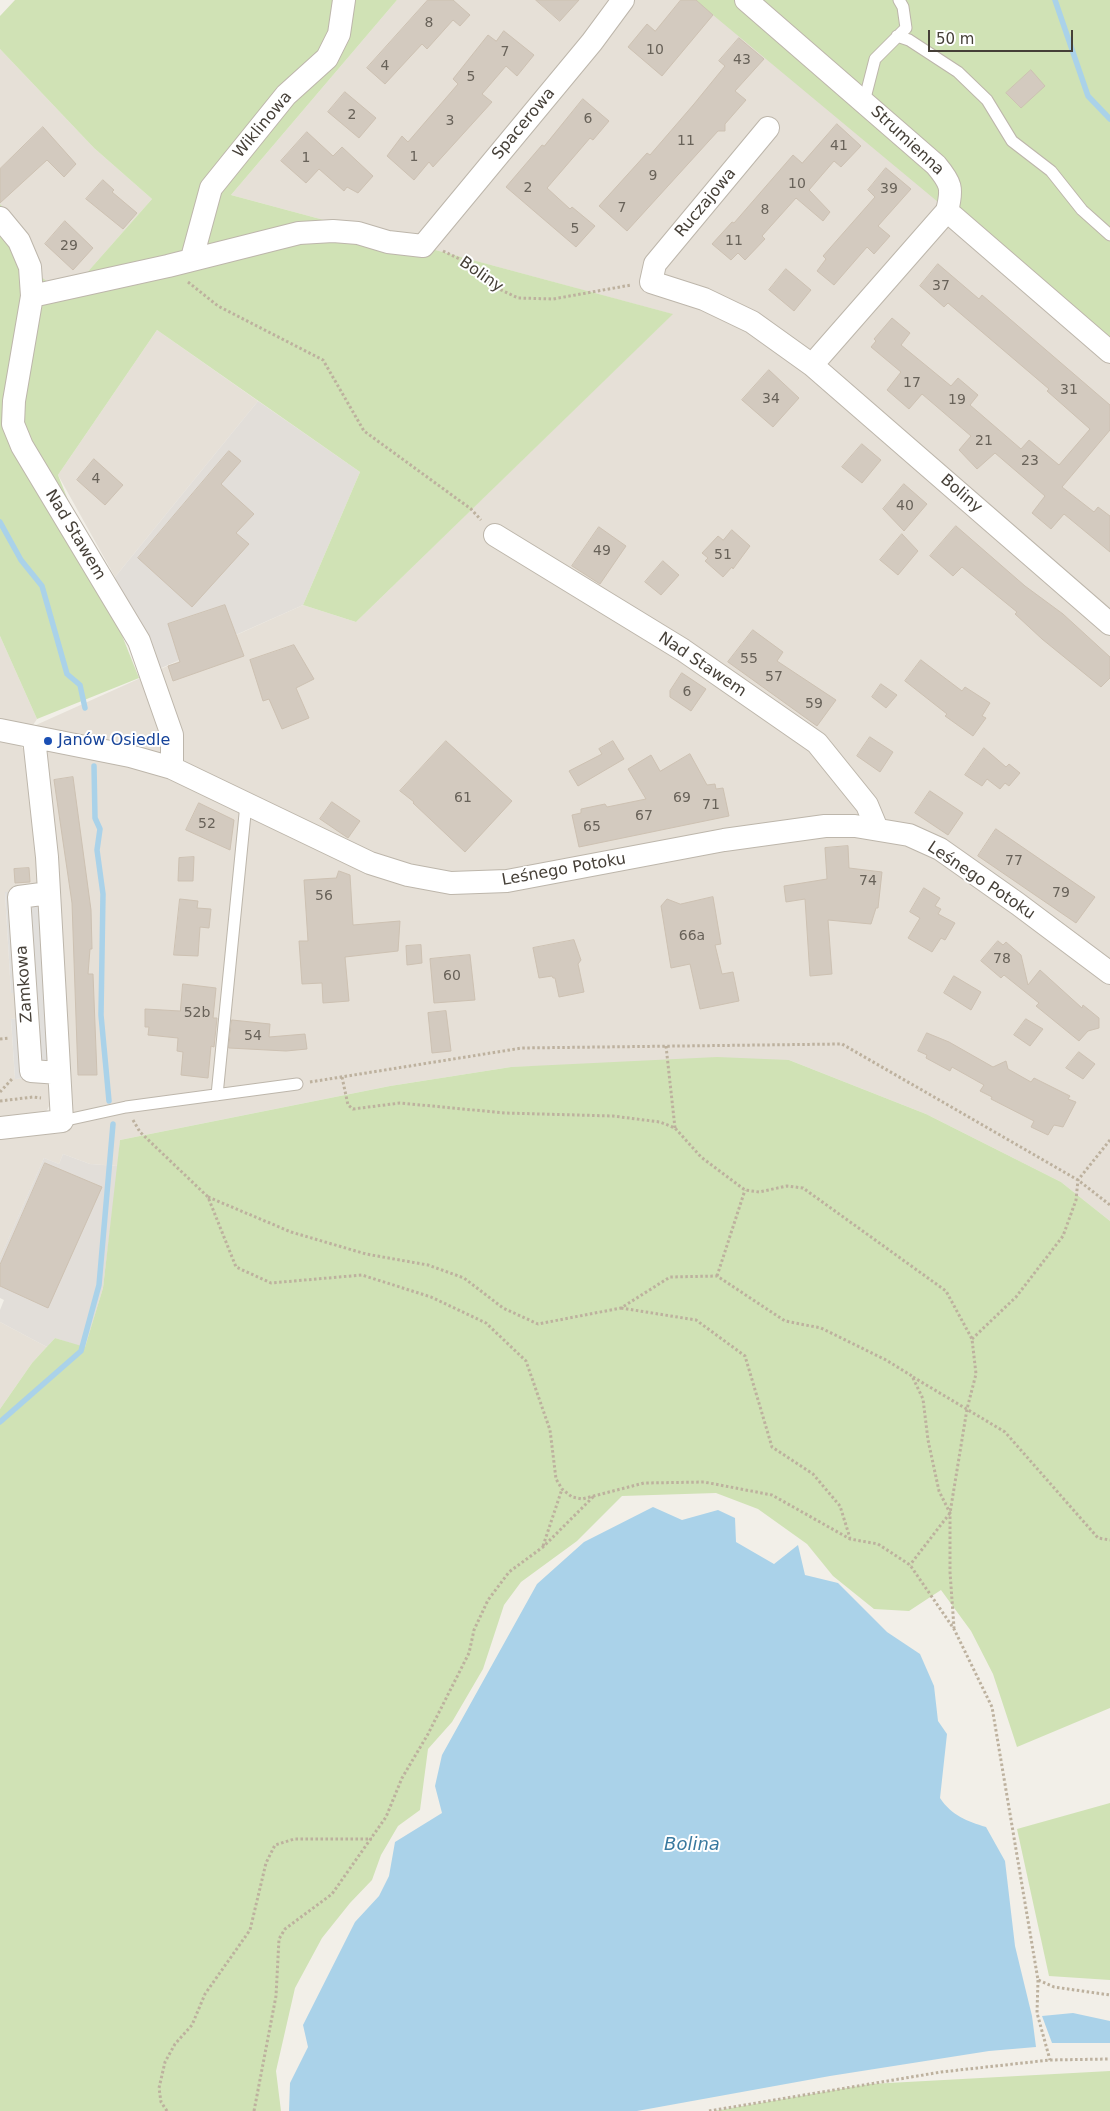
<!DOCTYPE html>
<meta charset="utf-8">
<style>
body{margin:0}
#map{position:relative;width:1110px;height:2111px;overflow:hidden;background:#f2efe8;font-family:"DejaVu Sans",sans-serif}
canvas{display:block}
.scale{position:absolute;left:928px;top:30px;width:145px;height:22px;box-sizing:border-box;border:2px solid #453f37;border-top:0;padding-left:6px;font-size:15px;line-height:18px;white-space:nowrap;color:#453f37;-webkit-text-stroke:4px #fff;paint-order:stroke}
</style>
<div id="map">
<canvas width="1110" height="2111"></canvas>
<div class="scale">50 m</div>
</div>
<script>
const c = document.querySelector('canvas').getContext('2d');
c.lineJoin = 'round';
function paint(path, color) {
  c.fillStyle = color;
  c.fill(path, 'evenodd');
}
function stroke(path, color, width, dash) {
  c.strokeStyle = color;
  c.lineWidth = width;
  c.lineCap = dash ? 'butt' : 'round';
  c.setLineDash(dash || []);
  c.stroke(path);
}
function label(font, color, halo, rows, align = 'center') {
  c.font = font + ' "DejaVu Sans",sans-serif';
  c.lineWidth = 4;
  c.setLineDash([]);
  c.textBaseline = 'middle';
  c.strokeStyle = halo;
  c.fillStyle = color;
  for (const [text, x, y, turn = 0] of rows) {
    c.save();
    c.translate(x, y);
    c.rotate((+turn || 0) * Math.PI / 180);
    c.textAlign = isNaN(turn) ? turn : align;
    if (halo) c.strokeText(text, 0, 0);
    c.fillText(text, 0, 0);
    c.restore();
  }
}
const residential = new Path2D(`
 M397 0H702L1110 341V1221L1061 1182 926 1114 789 1060 511 1067 390 1086 120 1140 118 1166 90 1164 63 1154 59 1164 44 1158 0 1258V1136L64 1133 36 725 303 605 356 622 672 314 231 195Z
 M0 49 94 148 152 199 84 276 49 283 43 281 8 212 0 204Z
 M157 330 258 401 115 577 58 475Z
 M0 636 37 719 33 725 0 719Z
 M0 740 18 744 24 749 27 760 40 890 5 893 11 993 24 992 25 1018 11 1019 15 1079 51 1077 50 1104 47 1110 44 1113 0 1120Z
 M0 1322 47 1347 32 1363 0 1409Z`);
const industrial = new Path2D(`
 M258 401 360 472 303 605 139 678 115 577Z
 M63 1154 90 1164 118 1166 103 1288 85 1348 55 1338 47 1347 0 1322V1310L4 1300 0 1298V1258L44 1158 59 1164Z`);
const green = new Path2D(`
 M15 0H397L231 195 673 314 356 622 303 605 360 472 157 330 58 475 139 678 37 719 0 636V204L8 212 40 276 49 283 84 276 152 199 94 148 0 49V16Z
 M695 0H1110V345Z
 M717 1057 789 1060 926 1114 1061 1182 1110 1221V1708L1017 1747 993 1674 971 1631 941 1590 909 1611 874 1609 833 1576 807 1544 758 1509 716 1493 622 1496 577 1541 521 1582 504 1605 483 1669 452 1722 428 1749 420 1810 398 1826 381 1855 372 1880 350 1903 322 1938 295 1988 276 2071 281 2111H0V1409L32 1363 55 1338 85 1347 103 1288 120 1140 390 1086 511 1067Z
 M1110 1803V1980L1049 1976 1017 1829Z
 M1110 2071V2111H714L870 2084Z`);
const parking = new Path2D(`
 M40 890 51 1077 15 1079 11 1019 25 1018 24 993H11L5 892Z`);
const water = new Path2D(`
 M653 1507 682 1520 718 1510 735 1518 736 1542 774 1564 798 1545 805 1575 838 1583 887 1632 920 1654 934 1686 938 1721 947 1734 940 1798C952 1816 967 1821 986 1827L1005 1861 1015 1946 1032 2016 1036 2047 989 2051 830 2076 637 2111H289L290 2083 308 2047 303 2025 355 1922 379 1896 389 1876 395 1842 442 1813 435 1786 442 1755 537 1584 584 1542Z
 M1073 2013 1110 2021V2043H1052L1042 2016Z`);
const stream = new Path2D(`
 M1055 0 1088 96 1110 119
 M0 522 21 560 42 586 67 674 80 685 85 708
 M94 766 95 818 100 829 97 850 103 894 101 1015 109 1101
 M0 1422 81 1351 99 1285 113 1124`);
const building = new Path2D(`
 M428 0H453L470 15 460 26 453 20 427 49 422 44 385 84 367 68Z
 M536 0H579L560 21Z
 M681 0H696L713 15 662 76 628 47 647 24 655 31Z
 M504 31 534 55 517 76 506 66 482 94 492 102 433 167 429 162 414 180 387 156 402 136 408 142 458 84 453 79 488 35 496 41Z
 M739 38 764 59 735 91 746 100 725 124V131H718L627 231 599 206 647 153 650 155 694 104 725 66 719 61Z
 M1031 70 1045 86 1021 108 1006 93Z
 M345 92 376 118 359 138 328 112Z
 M583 99 609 121 593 140 590 138 547 188 570 209 572 207 595 226 576 247 506 187 542 145 544 146Z
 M837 124 861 146 841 167 834 161 809 190 830 212 823 221 796 198 762 236 765 239 745 260 738 253 731 260 712 244 732 222 734 223 793 155 802 163Z
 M43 127 76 164 64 177 47 160 0 203V169Z
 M307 132 333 156 342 147 373 176 358 193 347 187 344 191 319 169 306 183 281 161Z
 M886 168 911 189 878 226 890 236 874 254 867 247 834 285 817 271 826 259 823 256 875 197 868 190Z
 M103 180 114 190 112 192 137 213 123 229 86 199Z
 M65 221 93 248 73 270 45 244Z
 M938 264 979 299 982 295 1110 405V430L1062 487 1094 512 1098 507 1110 516V552L1064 514 1051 529 1032 513 1045 496 995 453 977 469 959 450 971 436 922 394 909 409 887 390 901 372 871 347 876 341 874 339 892 318 910 333 901 345 951 386 958 378 978 395 970 405 1021 449 1029 440 1059 465 1090 429 1047 391 1049 389 948 303 944 307 920 286Z
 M786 269 811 290 794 311 769 290Z
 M769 370 799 398 773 427 742 400Z
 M862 444 881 460 862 483 842 467Z
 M229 451 241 461 221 484 254 514 236 533 249 544 192 607 138 558Z
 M94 459 123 485 105 505 77 480Z
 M904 484 927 504 904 531 883 509Z
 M956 526 1025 586 1063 614 1110 657V678L1101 687 1042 639 1015 614 1017 612 962 567 953 576 930 556Z
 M599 527 626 546 600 584 572 566Z
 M732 530 750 546 733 569 732 567 723 577 705 561 708 558 702 553 718 536 723 540Z
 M902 534 918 551 898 575 880 560Z
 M663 561 679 575 661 595 645 582Z
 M225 605 244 656 173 681 168 666 180 662 168 624Z
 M753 630 783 652 777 661 836 700 817 726 728 662Z
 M294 645 314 679 296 688 309 718 282 729 269 699 263 701 250 660Z
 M921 660 962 691 965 687 990 703 982 716 986 718 973 736 945 716 947 714 905 681Z
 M682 673 706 689 691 711 670 697V691Z
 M881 684 897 695 886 708 872 697Z
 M870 737 893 752 880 772 857 756Z
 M446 741 512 801 465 852 413 803 414 802 400 791Z
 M613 741 624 759 578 786 569 771 602 754 599 749Z
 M984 748 1006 767 1009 764 1020 773 1009 786 1005 783 1000 789 987 779 982 786 965 775Z
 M690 754 707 785 715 784 716 789 723 788 729 816 579 847 572 815 581 813V809L605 804 607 807 646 799 628 769 651 755 660 771Z
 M73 777 91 910 92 949H90L88 974H93L97 1075H78L72 903 54 780Z
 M930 791 963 813 948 835 915 813Z
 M332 802 360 821 348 838 320 819Z
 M199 803 234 820 230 850 186 830Z
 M996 829 1095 897 1076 923 978 856Z
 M848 846 849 868 882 872 878 908H876L871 924 828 920 832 974 810 976 805 899 786 902 784 886 827 879 825 848Z
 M194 857 193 881H178L179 858Z
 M29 868 30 882 15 883 14 869Z
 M339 871 350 875 353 925 400 921 398 951 345 957 349 1001 323 1003 322 983 302 984 299 941H308L304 880 336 878Z
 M924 888 940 898 935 906 941 909 938 914 955 923 945 940 941 938 932 952 908 938 920 918 910 912Z
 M713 897 721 944 715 945 722 974 733 972 739 1001 700 1009 690 964 671 968 661 906 667 899 680 904Z
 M180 899 198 901 197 908 211 909 209 928 200 927 198 956 174 955Z
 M574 940 581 960 578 964 584 992 559 997 555 978H553L552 976 539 978 533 948Z
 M998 941 1003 945 1006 942 1021 955 1028 985 1040 970 1082 1008 1083 1005 1099 1018V1028L1088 1031 1079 1041 1036 1006 1039 1003 1004 975 1001 978 981 961Z
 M421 945 422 963 407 965 406 946Z
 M470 955 475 1000 434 1003 430 959Z
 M954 976 981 992 971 1010 944 993Z
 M183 984 216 988 213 1018H217L214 1047 211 1046 208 1078 181 1075 183 1052 177 1051 178 1038 148 1035 149 1027H145V1009L180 1011Z
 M446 1011 451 1051 432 1053 428 1013Z
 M1026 1019 1043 1029 1030 1046 1014 1035Z
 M232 1020 270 1024 269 1037 305 1034 307 1049 286 1051 229 1048Z
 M927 1033 949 1042 993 1067 1006 1061 1008 1069 1031 1082 1034 1078 1070 1096 1068 1099 1076 1102 1063 1127 1054 1125 1048 1135 1031 1127 1034 1121 991 1099 992 1097 980 1091 984 1085 952 1067 950 1071 926 1058 927 1055 918 1051Z
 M1079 1052 1095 1064 1083 1079 1066 1068Z
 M45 1163 102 1187 48 1308 0 1286V1265Z`);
const path = new Path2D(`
 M443 251 470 264 495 287 518 298 553 299 631 285
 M188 282 218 306 323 360 364 431 471 509 481 520
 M0 1039 9 1038
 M666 1046 675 1128
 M342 1077 348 1105 353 1109 400 1103 505 1113 613 1116 660 1122 675 1128 701 1157 745 1190 759 1192 787 1186 803 1188 946 1291 972 1339 976 1374 967 1409 950 1513 910 1565
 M310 1082 522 1048 842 1044 1078 1180 1110 1205
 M0 1092 12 1079
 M0 1101 33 1097 41 1098
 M133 1120 140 1132 208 1197 236 1267 271 1283 362 1275 431 1297 486 1323 526 1361 550 1430 556 1479 562 1489 572 1497 582 1499 644 1483 704 1482 772 1495 850 1539 878 1544 910 1565 954 1629 992 1707 1038 1980 1054 1987 1110 1995
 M208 1197 291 1232 366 1254 428 1265 464 1278 503 1308 538 1324 621 1308 670 1277 717 1276 785 1321 821 1328 886 1360 912 1376 923 1399 928 1440 939 1491 950 1513V1572L954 1628
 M717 1276 745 1190
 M621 1308 696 1320 745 1356 772 1447 813 1474 840 1506 850 1538
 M972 1339 1016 1297 1063 1236 1076 1200 1078 1180 1110 1140
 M913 1377 1005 1432 1098 1538 1110 1540
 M543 1546 562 1489
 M1038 1980 1037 2013 1050 2060
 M167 2111 161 2102 159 2088 165 2062 175 2044 192 2025 205 1994 250 1930 266 1863 275 1845 294 1839H372
 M254 2111 276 1996 279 1939 285 1929 332 1894 386 1817 402 1778 428 1734 469 1653 474 1630 488 1600 509 1572 543 1547 594 1496
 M709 2111 941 2072 1050 2060 1110 2059`);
const lane = new Path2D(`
 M897 36 909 40 958 72 987 100 1012 141 1051 171 1082 210 1110 235
 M864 102 875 59 906 28 903 7 899 0
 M217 1095 246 804
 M62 1121 126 1107 297 1084`);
const street = new Path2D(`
 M746 0 936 165C951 183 953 188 947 211L1110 352
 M768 128 655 264 651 282 704 299 752 322 812 365 1110 624
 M0 218 19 241 30 267 32 296 14 401 13 424 22 446 139 641 172 735V768
 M192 258 211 188 286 95 327 58 339 34 344 0
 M32 296 168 266 299 233 333 231 358 233 388 242 423 246 592 42 623 0
 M812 365 947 211
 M495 535 683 650 817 743 867 805 877 829
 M0 730 130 756 172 768 370 863 408 875 451 883 507 881 724 840 825 826H855L909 835 940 849 1018 904 1110 973
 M49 893 19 897 31 1071 59 1073
 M0 1128 62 1121 47 857 34 738`);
const markers = [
 [48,741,5,"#1a4fb4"]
];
const numberNames = [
 ["8",429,23],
 ["10",655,50],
 ["7",505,52],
 ["43",742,60],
 ["4",385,66],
 ["5",471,77],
 ["2",352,115],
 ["6",588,119],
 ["3",450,121],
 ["11",686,141],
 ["41",839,146],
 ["1",414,157],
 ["1",306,158],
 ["9",653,176],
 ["10",797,184],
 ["2",528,188],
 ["39",889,189],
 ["7",622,208],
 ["8",765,210],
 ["5",575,229],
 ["11",734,241],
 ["29",69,246],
 ["37",941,286],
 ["17",912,383],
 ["31",1069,390],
 ["34",771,399],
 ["19",957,400],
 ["21",984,441],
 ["23",1030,461],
 ["4",96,479],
 ["40",905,506],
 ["49",602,551],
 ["51",723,555],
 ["55",749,659],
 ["57",774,677],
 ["6",687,692],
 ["59",814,704],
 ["61",463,798],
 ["69",682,798],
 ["71",711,805],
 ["67",644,816],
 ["52",207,824],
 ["65",592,827],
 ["77",1014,861],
 ["74",868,881],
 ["79",1061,893],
 ["56",324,896],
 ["66a",692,936],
 ["78",1002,959],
 ["60",452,976],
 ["52b",197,1013],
 ["54",253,1036]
];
const streetNames = [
 ["Spacerowa",524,124,-50],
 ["Wiklinowa",263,125,-50],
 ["Strumienna",907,141,43],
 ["Ruczajowa",706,203,-50],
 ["Boliny",481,275,35],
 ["Boliny",961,494,41],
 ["Nad Stawem",75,535,59],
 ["Nad Stawem",702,665,34],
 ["Leśnego Potoku",564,870,-10],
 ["Leśnego Potoku",981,881,34],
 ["Zamkowa",25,984,-94]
];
const transitNames = [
 ["Janów Osiedle",58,741]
];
const waterNames = [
 ["Bolina",692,1845]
];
paint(residential, '#e6e0d7');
paint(industrial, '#e2ded9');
paint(green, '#d0e2b5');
paint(parking, '#e1dfdc');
paint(water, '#aad2e9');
stroke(stream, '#aad2e9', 5.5);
paint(building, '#d3cabf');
stroke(building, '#cdc1b2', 1);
stroke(lane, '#bdb6ab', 13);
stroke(street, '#bdb6ab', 24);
stroke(path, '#bdb19e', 3, [2.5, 2.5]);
stroke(lane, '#fff', 11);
stroke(street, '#fff', 22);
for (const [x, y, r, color] of markers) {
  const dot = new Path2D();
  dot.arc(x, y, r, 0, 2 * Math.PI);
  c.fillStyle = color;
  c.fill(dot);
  stroke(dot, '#fff', 2);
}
label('14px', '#686259', null, numberNames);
label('16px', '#453f37', '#fff', streetNames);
label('16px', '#164399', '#fff', transitNames, 'left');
label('italic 18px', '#39799f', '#fff', waterNames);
</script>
